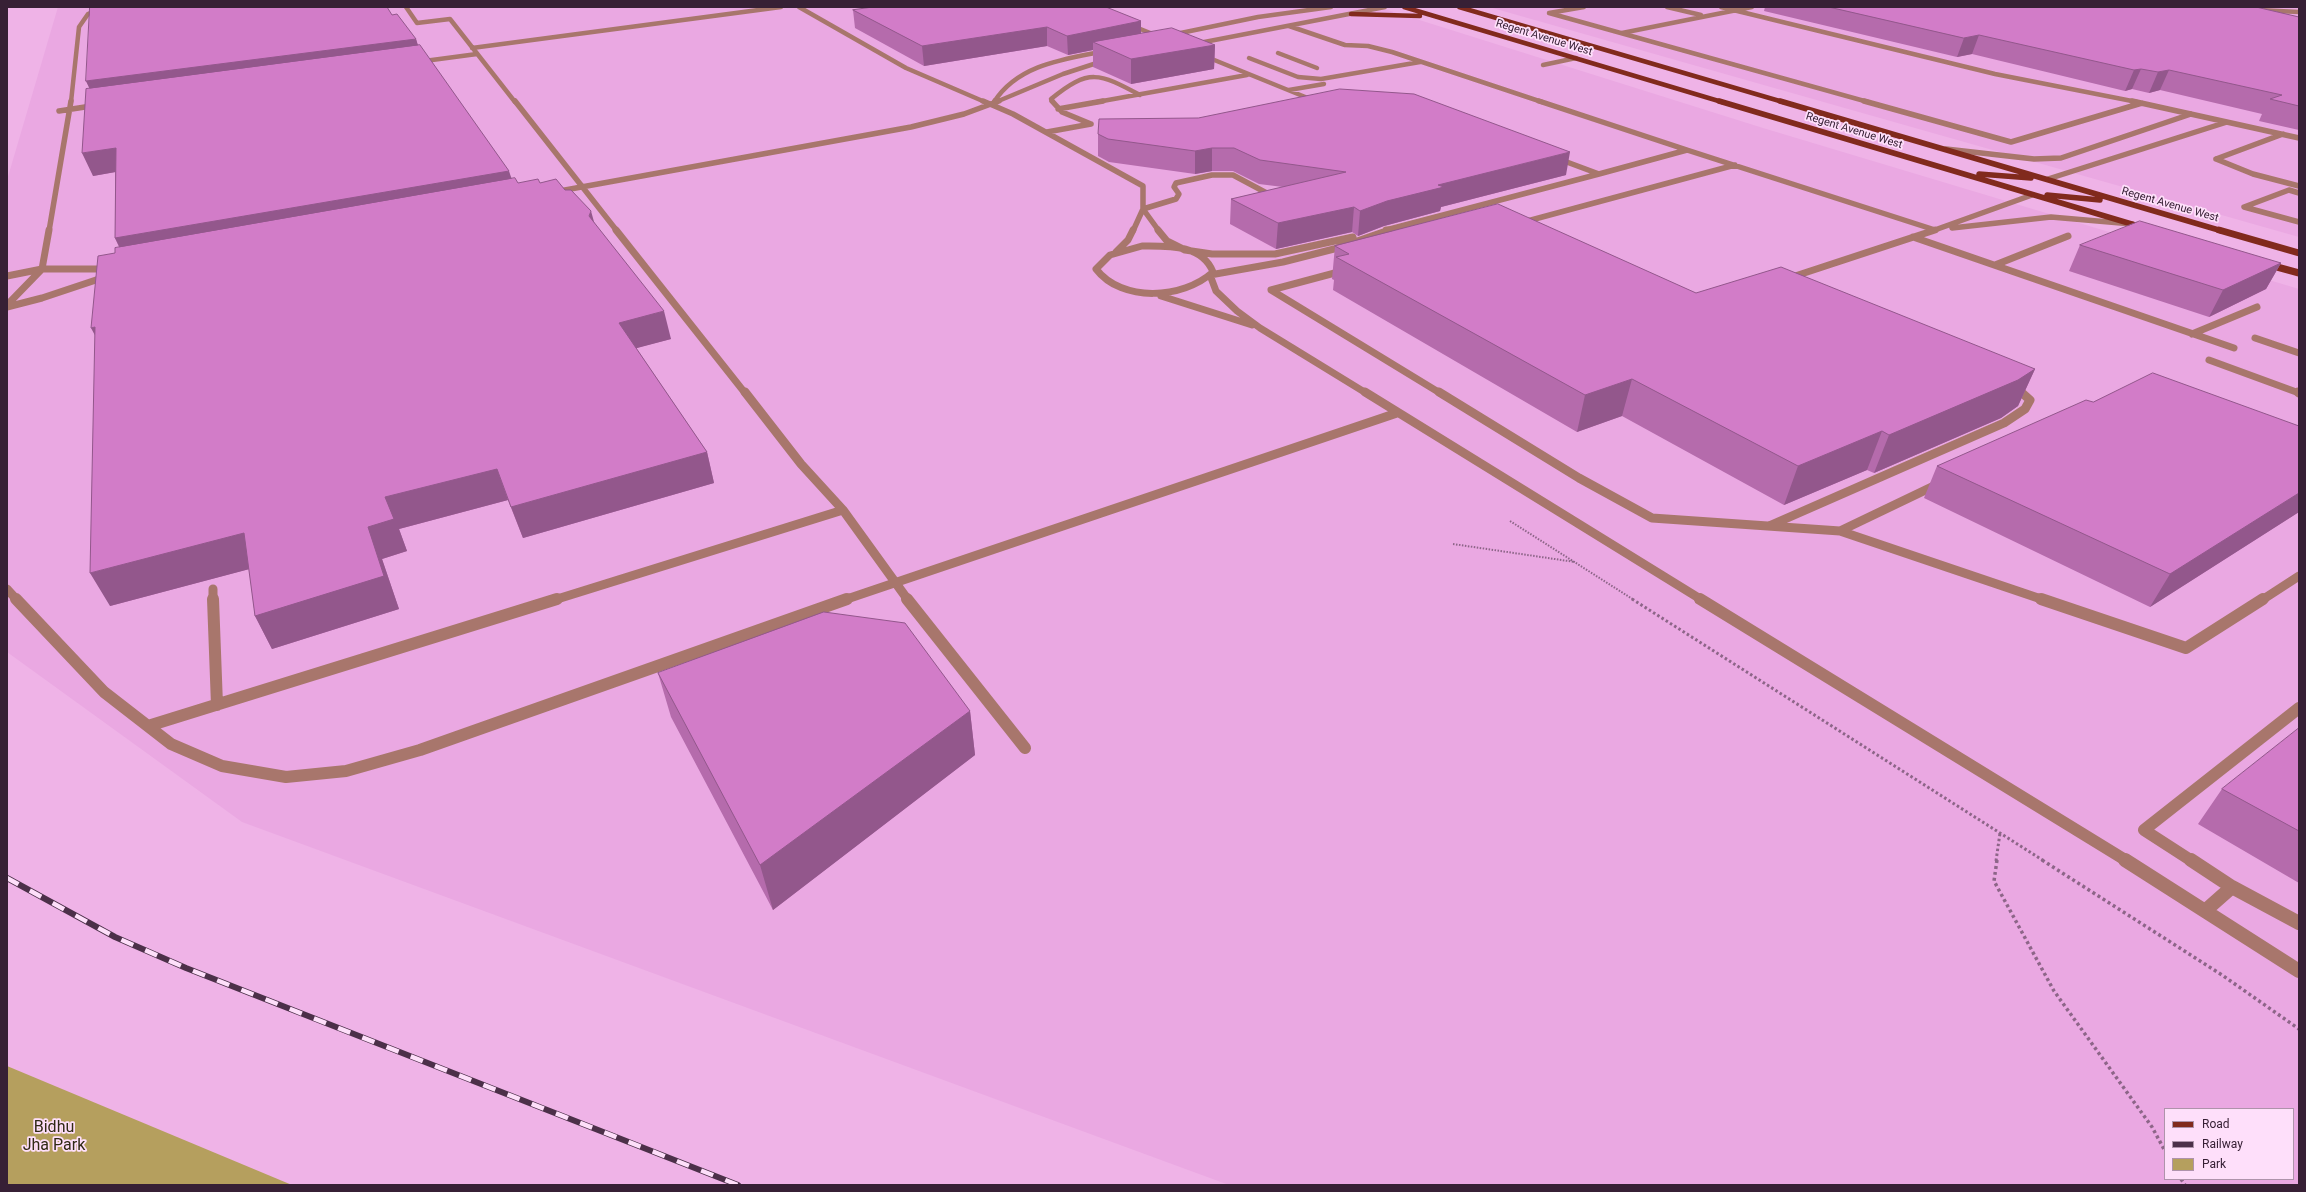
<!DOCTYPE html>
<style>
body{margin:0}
#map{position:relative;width:2306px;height:1192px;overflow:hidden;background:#efb3e7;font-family:Roboto,sans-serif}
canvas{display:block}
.frame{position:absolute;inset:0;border:8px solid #372035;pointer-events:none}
.legend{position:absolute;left:2164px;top:1108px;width:130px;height:72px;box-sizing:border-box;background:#fedffa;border:1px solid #ae93ab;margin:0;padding:5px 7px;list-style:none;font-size:12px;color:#372035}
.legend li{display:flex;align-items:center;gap:8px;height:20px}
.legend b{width:20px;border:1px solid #ae93ab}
</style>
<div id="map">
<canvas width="2306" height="1192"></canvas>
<div class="frame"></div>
<ul class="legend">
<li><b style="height:5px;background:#812a1d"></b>Road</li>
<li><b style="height:5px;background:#4c3049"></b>Railway</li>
<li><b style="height:11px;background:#b59f5e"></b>Park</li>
</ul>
</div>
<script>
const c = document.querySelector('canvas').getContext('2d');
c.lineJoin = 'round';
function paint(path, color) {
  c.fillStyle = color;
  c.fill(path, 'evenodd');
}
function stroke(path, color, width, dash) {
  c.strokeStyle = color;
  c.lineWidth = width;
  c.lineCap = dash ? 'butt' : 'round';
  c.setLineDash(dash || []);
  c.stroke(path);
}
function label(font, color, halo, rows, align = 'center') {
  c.font = font + ' Roboto,sans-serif';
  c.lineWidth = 3.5;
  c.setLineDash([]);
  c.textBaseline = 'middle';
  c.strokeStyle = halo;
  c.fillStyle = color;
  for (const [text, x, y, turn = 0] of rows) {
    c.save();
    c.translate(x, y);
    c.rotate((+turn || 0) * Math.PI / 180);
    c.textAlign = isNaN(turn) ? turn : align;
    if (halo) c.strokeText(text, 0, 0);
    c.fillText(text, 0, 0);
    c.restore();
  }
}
const built = new Path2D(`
 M58 7H1378L1763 128 2299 289V1185H1229L242 822 7 652V180ZM2165 1109H2293V1179H2165Z
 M1489 7H2299V237Z`);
const green = new Path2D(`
 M7 1066 292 1185H7Z`);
const pathFar2 = new Path2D(`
 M1510 521 1634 600
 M1453 544 1575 562`);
const pathFar1 = new Path2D(`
 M1632 599 2044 861
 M1996 861 2000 833`);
const path = new Path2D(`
 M1997 860 1994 881 2054 991 2152 1127 2165 1151
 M2042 860 2222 975 2299 1029
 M2181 1179 2185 1185`);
const minorFar5 = new Path2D(`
 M406 7 417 23 450 19 515 102
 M799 7 906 68 985 102
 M1584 7 1549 13 1868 102
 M1667 7 1701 15
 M1721 7 1995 74 2137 102
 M2258 10 2299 12
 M1128 24 1160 37
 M1289 26 1345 45 1368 46 1392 52 1542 102
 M1622 33 1752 7
 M1171 35 1258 17 1331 7
 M1194 44 1385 7
 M472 48 781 7
 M1278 53 1317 68
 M1202 55 1315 101
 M1249 58 1298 77 1321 79 1420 62
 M417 62 477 54
 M1543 65 1576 58
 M1289 90 1324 84
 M71 102 79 27 88 14 104 7
 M994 102C1018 64 1065 59 1105 51
 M996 102 1063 74 1106 60
 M1053 102 1051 99C1089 68 1099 73 1140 95
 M1097 102 1247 75`);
const minorFar4 = new Path2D(`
 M515 101 617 231
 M983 101 1013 114 1143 186V209L1133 231
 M1052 101 1062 112 1091 124
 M1539 101 1687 150 1599 174 1556 158
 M1864 101 2011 142 2142 103
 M2132 101 2299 138
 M993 104 995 101
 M1058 109 1103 101
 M59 111 98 105
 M1047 132 1091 124
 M1946 149 2034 159 2061 158 2191 114
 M1687 150 1935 230
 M2216 159 2253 174 2299 186
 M2216 159 2283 134
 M2048 179 2227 122
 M554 192 911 127 964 114 999 101
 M2299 193 2289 190 2244 207 2299 222
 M1143 209 1159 231
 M1143 209 1176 199 1179 194 1174 187 1176 183 1212 175H1233L1276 198
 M1520 223 1735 165
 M1952 228 2051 217 2132 224
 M1386 230 1599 174
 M49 231 71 101
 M1387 231 1391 229
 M1932 231 2032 195`);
const minorFar3 = new Path2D(`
 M616 230 745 393
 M1158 230 1167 241 1185 250 1212 254H1275L1353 237
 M1386 230H1388
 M1913 237 2234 348
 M1142 246C1168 246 1202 244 1213 272 1183 299 1122 303 1096 269L1110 255Z
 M1116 252 1128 240 1133 230
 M1995 265 2068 236
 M1346 270 1271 290 1440 393
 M7 276 42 269H110
 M1786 279 1935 230
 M1161 296 1252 325
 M7 305 42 269 49 230
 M7 307 42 298 108 276
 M2192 334 2257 307
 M2255 338 2299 353
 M2209 360 2299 393
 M2014 387 2022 393
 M1366 393 1260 328 1237 311 1216 291 1210 275 1283 262 1334 249 1389 230`);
const minorFar2 = new Path2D(`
 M745 392 801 464 843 510 908 600
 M1365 392 1702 600
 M1439 392 1579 478 1652 518 1840 531
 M2298 392 2299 393
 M1938 484 1840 531 2044 600
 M1769 526 2004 423 2025 409 2030 400 2021 392
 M7 589 17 600
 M213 589V600
 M554 600 843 510
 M844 600 1397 413
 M2262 600 2299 576`);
const minorFar1 = new Path2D(`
 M16 599 104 692 171 744 222 766 286 777 346 771 420 750 847 599
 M213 599 217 705
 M907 599 1025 748
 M1700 599 2127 861
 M2041 599 2186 648 2263 599
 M148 726 557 599
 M2192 861 2144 830 2299 708`);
const minor = new Path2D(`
 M2125 860 2299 971
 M2191 860 2232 887 2299 923
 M2206 910 2232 887`);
const majorFar2 = new Path2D(`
 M1404 7 1722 102
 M1459 7 1783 102
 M1351 14 1420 16`);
const majorFar1 = new Path2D(`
 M1719 101 2145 228
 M1780 101 2222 231
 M1979 174 2031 178
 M2047 195 2100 200`);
const major = new Path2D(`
 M2219 230 2299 253
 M2266 264 2299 273`);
const rail = new Path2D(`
 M7 878 115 937 186 968 738 1185`);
const wall = new Path2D(`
 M1765 7H2256L2299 17V130L2259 121 2262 114 2160 90 2149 93 2132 89 2125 91 1972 54 1957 57 1764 11Z
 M853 10 1141 21V34L1215 45 1214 69 1131 84 1093 67V50L1068 55 1047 46 924 66 855 28Z
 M392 15 416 39 418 46 512 179 518 183H540L594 223 671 339 636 348 707 452 714 483 523 538 508 500 399 529 407 551 382 559 399 609 272 649 255 616 249 569 110 606 115 253 119 247 115 238V172L93 176 90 89 86 81Z
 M1098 134 1566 175 1441 207 1440 211 1384 226 1358 236 1352 232 1276 249 1230 224 1231 199 1283 187 1259 184 1233 171H1212L1195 174 1109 162 1098 156Z
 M2080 245 2281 263 2266 289 2209 317 2069 271Z
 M1335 246 1696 293 2035 369 2018 406 2001 418 1874 473 1867 470 1784 505 1622 416 1577 432 1333 290 1334 280 1332 279Z
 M2093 402 2299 426V512L2150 607 1924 498 1937 466Z
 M658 673 970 711 975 755 773 910 671 717Z
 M2299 728V883L2198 824 2222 789Z`);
const shadedWall = new Path2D(`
 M1141 21V39L1093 42V50L1068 55 1067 36Z
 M1047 27V46L924 66 922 46Z
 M1979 35 1972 54 1957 57 1964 38Z
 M416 39 422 58 96 102 86 81Z
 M1215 45 1214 69 1131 84V59Z
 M2141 69 2132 89 2125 91 2134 70Z
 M2169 70 2160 90 2149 93 2158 72Z
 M116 148 127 170 93 176 82 153Z
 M1212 148V171L1195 174V151Z
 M1570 152 1566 175 1441 207 1440 211 1384 226 1358 236 1360 211 1387 201 1438 185Z
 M509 171 517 195 128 264 115 238Z
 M1354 207 1352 232 1276 249 1278 223Z
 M591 211 598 236 589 216Z
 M2281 263 2266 289 2209 317 2223 290Z
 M664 311 671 339 626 351 619 323Z
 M95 327 106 356 91 328Z
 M2035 369 2018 406 2001 418 1874 473 1889 435Z
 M1632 379 1622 416 1577 432 1585 395Z
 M1882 431 1867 470 1784 505 1798 466Z
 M707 452 714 483 523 538 511 507Z
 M497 469 508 500 399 529 407 551 382 559 399 609 272 649 255 616 368 527 385 497Z
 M2299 493V512L2150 607 2170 574Z
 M244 533 261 566 110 606 90 573Z
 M970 711 975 755 773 910 760 865Z`);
const building = new Path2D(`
 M90 7H387L392 15 397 14 416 39 86 81Z
 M873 7H1106L1141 21 1067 36 1047 27 922 46 853 10Z
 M1829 7H2256L2299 17V106L2270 99 2282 95 2169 70 2158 72 2141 69 2134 70 1979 35 1964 38Z
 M1172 28 1215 45 1131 59 1093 42Z
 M420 45 509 171 115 238 116 148 82 153 86 89Z
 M1340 89 1414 94 1570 152 1438 185 1444 187 1387 201 1360 211 1354 207 1278 223 1231 199 1346 172 1260 160 1234 148H1212L1195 151 1108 139 1098 134 1099 119 1198 118Z
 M515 178 518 183 538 179 540 183 556 179 565 190H571L591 211 589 216 664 311 619 323 707 452 511 507 497 469 385 497 394 519 368 527 384 576 255 616 244 533 90 573 95 327 91 328 98 256 115 253V248Z
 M1498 204 1696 293 1781 267 2035 369 2018 380 1889 435 1882 431 1798 466 1632 379 1585 395 1336 257 1349 254 1335 246Z
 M2140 221 2281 263 2223 290 2080 245Z
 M2153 373 2299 426V493L2170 574 1937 466 2086 400 2093 402Z
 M824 612 905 623 970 711 760 865 658 673Z
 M2299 728V831L2222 789Z`);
const farStreetnames = [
 ["Regent Avenue West",1544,38,17],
 ["Regent Avenue West",1854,131,17],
 ["Regent Avenue West",2170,205,16]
];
const nearParknames = [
 ["Bidhu",54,1128],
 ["Jha Park",54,1146]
];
paint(built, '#eaa8e2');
paint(green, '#b59f5e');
stroke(pathFar2, '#8d6588', 2, [1.5, 1.5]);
stroke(pathFar1, '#8d6588', 3, [2.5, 2.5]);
stroke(path, '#8d6588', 3.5, [3, 3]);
stroke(minorFar5, '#a8766c', 4.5);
stroke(minorFar4, '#a8766c', 5.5);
stroke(minorFar3, '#a8766c', 7);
stroke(minorFar2, '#a8766c', 9);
stroke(minorFar1, '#a8766c', 12);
stroke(minor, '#a8766c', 14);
stroke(majorFar2, '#812a1d', 4.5);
stroke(majorFar1, '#812a1d', 5.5);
stroke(major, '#812a1d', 7);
stroke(rail, '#4c3049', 6);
stroke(rail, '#fedffa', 4.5, [13]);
paint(wall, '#b56bac');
paint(shadedWall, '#93578c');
paint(building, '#d27cc8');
stroke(building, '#93578c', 1);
label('11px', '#372035', '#fedffa', farStreetnames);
label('16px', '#302914', '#fedffa', nearParknames);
</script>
